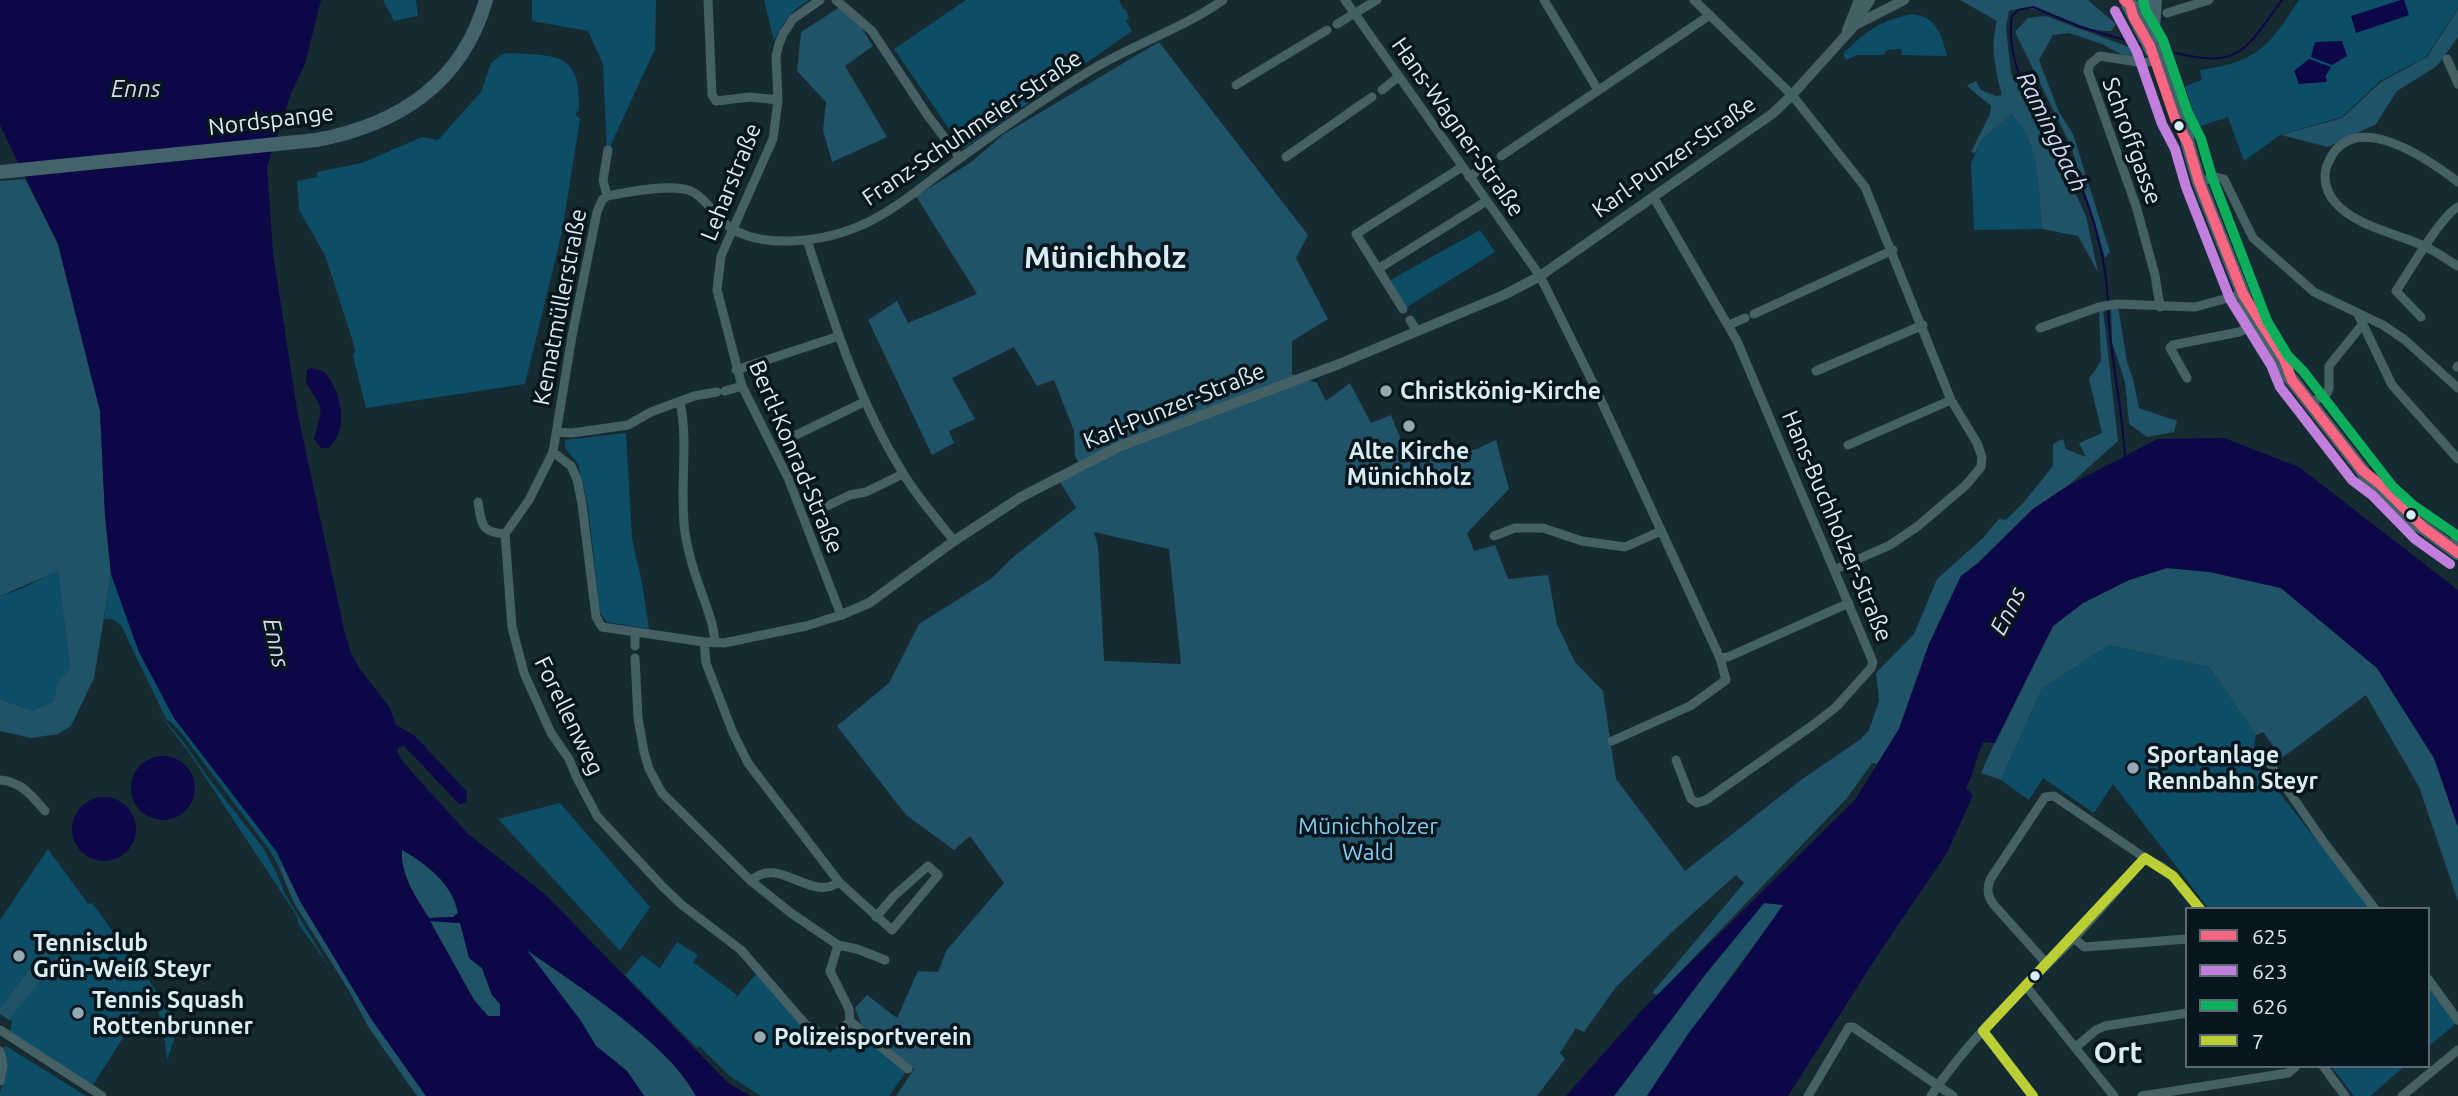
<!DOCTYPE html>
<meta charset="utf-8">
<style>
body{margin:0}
#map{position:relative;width:2458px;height:1096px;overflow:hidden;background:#162a32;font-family:Ubuntu,sans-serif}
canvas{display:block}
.legend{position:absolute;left:2185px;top:907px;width:245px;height:161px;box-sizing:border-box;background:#07151c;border:2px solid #5b6b74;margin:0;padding:9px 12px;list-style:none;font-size:21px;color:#d9edf7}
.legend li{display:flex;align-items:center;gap:14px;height:35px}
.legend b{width:35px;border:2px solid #5b6b74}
</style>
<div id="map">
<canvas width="2458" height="1096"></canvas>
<ul class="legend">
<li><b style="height:9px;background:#fa6682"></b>625</li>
<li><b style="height:9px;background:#c07fdc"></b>623</li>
<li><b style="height:9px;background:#0daf5c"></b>626</li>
<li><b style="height:9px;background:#bbce34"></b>7</li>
</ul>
</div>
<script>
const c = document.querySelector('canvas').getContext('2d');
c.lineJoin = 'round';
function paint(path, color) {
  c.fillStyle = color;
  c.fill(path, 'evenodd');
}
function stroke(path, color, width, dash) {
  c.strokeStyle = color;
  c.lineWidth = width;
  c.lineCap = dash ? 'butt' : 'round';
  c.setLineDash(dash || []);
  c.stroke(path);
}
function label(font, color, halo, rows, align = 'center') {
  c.font = font + ' Ubuntu,sans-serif';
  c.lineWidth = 7;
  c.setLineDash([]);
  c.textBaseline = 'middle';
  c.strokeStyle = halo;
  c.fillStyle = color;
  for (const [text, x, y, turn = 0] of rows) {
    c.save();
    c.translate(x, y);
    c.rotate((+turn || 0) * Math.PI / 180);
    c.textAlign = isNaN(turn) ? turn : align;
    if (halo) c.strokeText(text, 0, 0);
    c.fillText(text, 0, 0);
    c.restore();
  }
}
const green = new Path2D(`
 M383 0H416L418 16 394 21Z
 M532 0H656L655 49 607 153 603 64 588 31 532 21Z
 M764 0H809C792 9 782 24 774 41Z
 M966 0H1119L1123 9H1125L1129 18 1126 21 1132 31 963 149 894 49Z
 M2299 0H2458V8L2426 57 2380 81 2342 117 2280 135 2244 161 2228 117 2198 127 2185 86 2202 80 2200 70C2258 62 2268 47 2299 0Z
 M1912 14C1937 17 1941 34 1947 56L1902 55 1901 49 1887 50 1883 55H1857L1846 60 1843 54C1866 31 1879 21 1912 14Z
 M507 53C557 56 581 51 579 110L575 114 580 119 562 232 525 384 366 408 353 356 355 350 353 342 325 255 299 210 297 181 317 177V172L362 163 422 137 438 140 481 92 491 63 501 55Z
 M2011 114C2041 143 2038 189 2042 229L1974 230 1971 163 1982 140Z
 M1480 230 1495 252 1407 307 1387 282Z
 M626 433 632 539 642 583 649 629 607 622 600 613 588 506 578 464 565 448V440Z
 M58 570 70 668 57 683 54 701 32 711 0 699V596L23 588Z
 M111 574 139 652 174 718 277 852 283 866 279 867 270 851 183 735 172 723 166 719 121 625 112 619H104Z
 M2109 645 2209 667 2256 735 2252 758 2371 909H2209L2113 784 2094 813 2043 778 2029 800 2001 780 2042 689Z
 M157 711 182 740 207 776 264 849 276 872 285 894 331 970 298 923 297 916 190 754Z
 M560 803 650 907 620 951 498 819Z
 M48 849 88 904 92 903 177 1019 174 1040 167 1060 163 1027 153 996 150 995 93 1085 34 1050 10 1032 12 1021 9 1020 46 972 40 966 50 952 44 949 0 1008V920Z
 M677 942 698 955 693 962 737 995 734 1000 756 974 830 1053 850 1028 908 1069 889 1096H761L731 1077 699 1046 697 1048 625 975 642 955 660 968Z
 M2428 985 2457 1023 2428 1047Z
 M6 1046 86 1096H0C0 1089 3 1085 5 1078 7 1067 6 1057 4 1047Z
 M2331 1066H2405L2370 1096H2354Z`);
const forest = new Path2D(`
 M1960 0H2088L2116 24 2111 31C2075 33 2045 0 2009 11L2006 28 2011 73 2045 128 2086 216 2098 272 2078 236 2042 229C2038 190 2041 143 2011 114L1982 140 1975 153 1971 152 1990 114 1991 106 1967 86 1976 81 1981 90 1996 96 2002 95C1995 69 1990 47 1997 21Z
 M846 3 873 46 845 66 887 137 832 162 823 130 826 102 797 71 801 32Z
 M2458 9V37L2437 66 2397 91 2376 124 2328 147 2281 135 2342 118 2381 82 2427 57Z
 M2046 16 2134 49 2145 60 2126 57 2102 44 2069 33 2053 35 2039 60 2059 112 2073 134 2110 252 2105 258 2071 146 2015 32 2028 18Z
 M1159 42 1308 235 1296 258 1328 319 1292 341V374L1317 383 1326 401 1350 383 1371 423 1391 415 1412 467 1458 445 1474 450 1496 440 1509 489 1467 533 1474 551 1495 545 1508 579 1548 575 1557 624 1575 662 1603 691 1616 779 1685 871 1801 780 1861 739 1869 730 1879 701 1876 673 1914 634 1937 579 1983 538 1999 519 2006 520 2024 502 2053 466V444L2063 439 2066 449 2086 457 2079 443 2102 433 2089 379 2101 361 2099 310 2103 309 2118 441 2069 485 2033 509 1978 563 1961 576 1929 644 1899 729 1877 764 1872 763 1847 798 1658 995 1652 993 1744 883 1736 875 1672 932 1616 987 1584 1032 1576 1028 1560 1053 1565 1059 1537 1096H896L914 1069 861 1024 855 1008 867 995 897 1018 918 971 938 972 946 951 1004 883 970 836 954 850 906 815 837 726 889 683 919 624 992 578 1012 558 1076 508 1060 482 1082 470 1075 456 1074 431 1054 380 1037 386 1014 347 952 378 975 419 949 431 954 443 932 455 868 320 897 301 908 323 977 294 916 196 970 163 1004 134ZM1094 532 1169 549 1181 664 1104 661 1098 546Z
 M25 179 58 244 100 411 105 515 111 574 94 678 71 726 58 734 31 738 0 731V699L32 711 54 701 57 683 70 668 58 571 0 596V181Z
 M2118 307 2127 362 2133 379 2139 408 2177 421 2174 432 2147 437 2129 424 2125 382 2112 342 2111 308Z
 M2167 568 2210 572 2281 588 2377 668 2434 758 2458 827V901L2419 787 2366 695 2282 758 2263 732 2256 735 2209 667 2109 645 2042 689 2001 780 1981 773 2006 717 2053 626 2083 603 2129 580Z
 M401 849C426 864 452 883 458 913L453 917 429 918C415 895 402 877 401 849Z
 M283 866 300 901 372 1020 426 1096H417L369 1028 348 989 294 903 279 867Z
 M1764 903 1784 904C1738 968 1690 1030 1647 1096H1614L1704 976Z
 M430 921 461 923 469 958 482 968 492 995 500 1003 501 1016 488 1017 474 1000Z
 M45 948 50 952 40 965 47 972 9 1020 0 1014V1008Z
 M524 948C572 982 670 1044 696 1096H644L627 1071 596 1046 581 1021Z`);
const water = new Path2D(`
 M0 0H321L305 64 291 93 267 167 273 253 297 410 345 634 351 653 360 669 390 708 396 725 415 736 467 792 466 803 459 804 404 746 399 747 397 752 403 762 468 834 546 895 727 1082 750 1096H696C670 1044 574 983 527 950L581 1021 596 1046 627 1071 644 1096H426L372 1020 300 901 277 852 174 718 139 652 111 574 105 515 100 411 58 244 0 125ZM402 850C427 864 453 884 458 913L453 917 429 918C415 896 400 876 402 850ZM430 921 460 923 469 958 482 968 492 995 500 1004V1016H488L474 1000Z
 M2401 0H2404L2409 15 2356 33 2351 16Z
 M2342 41 2347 56 2332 65 2311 57 2315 42Z
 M2309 59 2331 67 2325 77 2327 80 2326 82 2299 84 2294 71Z
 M312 368 325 372C341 393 350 427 329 448H321L314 439C323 403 325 414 306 383L307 370Z
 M2224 438 2299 467 2458 590V827L2434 758 2377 668 2281 588 2210 572 2167 568 2129 580 2083 603 2053 626 1995 743 1983 742C1976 757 1974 773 1966 788L1973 795 1947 853 1881 950 1788 1096H1647L1688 1034 1735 973 1783 905 1764 903 1704 976 1614 1096H1566L1642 1010 1855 800 1899 729 1929 644 1961 576 1978 563 2033 509 2069 485 2158 439Z
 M131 788a32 32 0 1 1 64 0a32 32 0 1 1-64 0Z
 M72 829a32 32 0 1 1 64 0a32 32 0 1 1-64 0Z`);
const stream = new Path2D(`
 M2167 51C2239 69 2242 55 2282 0
 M2108 302C2106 266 2097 226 2083 192 2060 138 2001 79 2012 16L2018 10 2033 7 2081 27 2141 45
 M2108 308C2110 359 2123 408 2125 459`);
const minor = new Path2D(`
 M708 0 712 95 716 101 750 97 778 100
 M836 0 872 31 928 116 960 158
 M1345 0 1540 276 1593 383 1720 658 1726 680 1690 706 1612 741
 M1544 0 1598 90
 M1694 0 1792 95 1865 187 1951 400 1977 443 1982 457 1981 467 1966 485 1918 526 1890 545 1834 570
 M2167 13 2209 0
 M1337 24 1377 0
 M2447 59 2458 84
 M1236 85 1327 30
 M1382 90 1398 77
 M1501 156 1710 15
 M1286 157 1372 97
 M1469 177 1488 164
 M2199 182 2216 177 2224 179 2253 238 2314 292 2383 325 2405 340 2458 388
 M2458 182C2428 159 2354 107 2329 161 2322 174 2325 190 2334 201 2355 227 2397 233 2426 247 2437 252 2447 260 2458 266
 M607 196C627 192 672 183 691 191 702 196 710 208 718 217 736 237 764 242 791 241 869 238 905 198 963 156 1005 126 1048 96 1091 70 1134 44 1182 29 1223 0
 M607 196 603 180 608 150
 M1654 198 1737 341 1873 662 1871 668 1836 707 1813 725 1706 800 1697 803 1691 799 1676 760
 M807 240C833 320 858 401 903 473 917 497 937 519 954 541
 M1378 269 1485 202
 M2160 307 2155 275 2136 206 2088 71 2090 64 2100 56 2144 63 2163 58
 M1403 309 1356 234 1462 167
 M1754 314 1893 250
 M2358 314 2392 385 2458 459
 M2421 317 2396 291C2408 274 2442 214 2458 207
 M1410 320 1417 331
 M1729 325 1745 318
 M2040 328 2099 307 2117 304 2195 307 2243 294
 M2457 367 2458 366
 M736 370 839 336
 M1816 371 1923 325
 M2187 378 2170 348 2173 345 2239 332 2262 322
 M725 391 742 386
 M680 402C689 444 679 489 685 533 688 552 694 572 701 591 707 608 714 625 715 643
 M2310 404 2327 393 2329 388V366L2362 325
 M557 432 572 433 628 425 651 412 694 396 717 392
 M790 438 864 402
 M1848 445 1951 400
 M553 452 571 466 577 479 582 504 596 617 602 627 704 642 724 643 806 626 841 615 788 478 742 386 717 290 721 256 773 139 778 100 776 56 779 44 783 34 793 19 820 0
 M478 502C482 524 480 532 505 534
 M823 508 850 495 866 492 903 474
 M505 534 512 627 524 673 551 733 569 759 577 778 597 816 663 887 682 905 741 950 806 1025 827 1037 837 1034 850 1021 849 1009 830 971 838 945
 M505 534 529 500 553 452 572 336 597 212 602 200 607 196
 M1494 536 1515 528H1543L1582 541 1625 547 1661 531
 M2450 548 2458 535
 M704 642 706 663 733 733 748 763 839 882 892 930 938 875 928 866 894 896 876 917
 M635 646V633
 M635 658 638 718 644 752 649 769 662 793 751 881 791 913 838 945 857 949 885 960
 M1720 658 1728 657 1849 603
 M2265 757 2323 841 2375 909
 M0 780C21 781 33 797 45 811
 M751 881C778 854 811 903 839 882
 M2074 938 2084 947 2187 939
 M2047 964 1994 905C1987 896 1986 888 1991 878L2045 797 2054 796 2145 858 2162 867 2173 876 2200 909
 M2428 979 2458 1020
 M2025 985 2114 1096
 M850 1021 908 1069
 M0 1030 102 1096
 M1983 1031 2033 1096
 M2076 1047 2096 1030 2105 1026 2187 1013
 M0 1051 3 1066 0 1081
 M2323 1066 2345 1096
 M1808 1096 1849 1027H1853L1953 1096
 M1931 1096C1970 1037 2024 988 2074 938 2099 912 2121 885 2145 858
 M2142 1096 2288 1073 2296 1066
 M2402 1096 2458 1050`);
const tertiary = new Path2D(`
 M1856 22 1870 0
 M1847 30 1859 0
 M841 615 869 603 954 541 1021 497 1120 446 1339 364 1506 294 1540 276 1772 114 1792 95 1855 25 1904 0`);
const primary = new Path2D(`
 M2128 4 2152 51
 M2130 5 2142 12 2153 28 2183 117 2188 144 2199 182 2243 294 2254 327 2264 346 2277 365 2292 380 2362 470 2375 491 2400 515 2424 528 2458 553
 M2153 28 2155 0
 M0 172 316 140C397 125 462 84 486 0`);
const bus1 = new Path2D(`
 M2124 0 2130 5 2133 16 2150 46 2175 119 2188 144 2199 182 2243 294 2284 359 2292 380 2362 470 2381 485 2424 528 2458 553`);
const bus2 = new Path2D(`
 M2115 11 2137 52 2162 124 2175 149 2186 187 2230 299 2271 365 2280 387 2352 480 2372 495 2415 539 2450 564`);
const bus3 = new Path2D(`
 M2143 0 2146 11 2163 40 2188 113 2201 139 2212 177 2267 321 2288 356 2303 371 2393 487 2414 506 2458 536`);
const bus4 = new Path2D(`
 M2033 1096 1983 1031 2145 858 2173 876 2200 909`);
const markers = [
 [2179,126,6,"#d9edf7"],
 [1386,391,7,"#95a9b2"],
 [1409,426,7,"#95a9b2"],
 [2411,515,6,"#d9edf7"],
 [2133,768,7,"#95a9b2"],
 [19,956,7,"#95a9b2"],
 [2035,976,6,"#d9edf7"],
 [78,1013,7,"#95a9b2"],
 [760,1037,7,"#95a9b2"]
];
const streetNames = [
 ["Nordspange",271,120,-7],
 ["Hans-Wagner-Straße",1458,127,55],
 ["Franz-Schuhmeier-Straße",972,128,-34],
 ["Schroffgasse",2132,141,70],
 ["Karl-Punzer-Straße",1674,157,-35],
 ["Leharstraße",731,182,-68],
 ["Kematmüllerstraße",560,307,-79],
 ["Karl-Punzer-Straße",1174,406,-22],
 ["Bertl-Konrad-Straße",796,457,67],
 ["Hans-Buchholzer-Straße",1837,526,67],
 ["Forellenweg",569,716,64]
];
const poiNames = [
 ["Christkönig-Kirche",1400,391],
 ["Alte Kirche",1409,451,"center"],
 ["Münichholz",1409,477,"center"],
 ["Sportanlage",2147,755],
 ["Rennbahn Steyr",2147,781],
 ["Tennisclub",33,943],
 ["Grün-Weiß Steyr",33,969],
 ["Tennis Squash",92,1000],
 ["Rottenbrunner",92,1026],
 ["Polizeisportverein",774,1037]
];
const parkNames = [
 ["Münichholzer",1368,826],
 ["Wald",1368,852]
];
const waterNames = [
 ["Enns",136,89],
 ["Ramingbach",2052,132,64],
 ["Enns",2008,611,-63],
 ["Enns",276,643,78]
];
const districtNames = [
 ["Münichholz",1105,258],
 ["Ort",2118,1053]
];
paint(green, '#0d4d66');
paint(forest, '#205268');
paint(water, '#0c0747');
stroke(stream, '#0c0747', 2);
stroke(minor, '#466166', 9);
stroke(tertiary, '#466166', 10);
stroke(primary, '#446269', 14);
stroke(bus1, '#fa6682', 10);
stroke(bus2, '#c07fdc', 10);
stroke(bus3, '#0daf5c', 10);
stroke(bus4, '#bbce34', 10);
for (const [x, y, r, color] of markers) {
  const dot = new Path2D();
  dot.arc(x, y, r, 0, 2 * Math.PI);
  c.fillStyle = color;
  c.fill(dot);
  stroke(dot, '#07151c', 2.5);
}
label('23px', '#d9edf7', '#07151c', streetNames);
label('bold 23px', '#d9edf7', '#07151c', poiNames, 'left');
label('23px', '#85ccf0', '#07151c', parkNames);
label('italic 24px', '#d4daef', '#07151c', waterNames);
label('bold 30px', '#d9edf7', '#07151c', districtNames);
</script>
